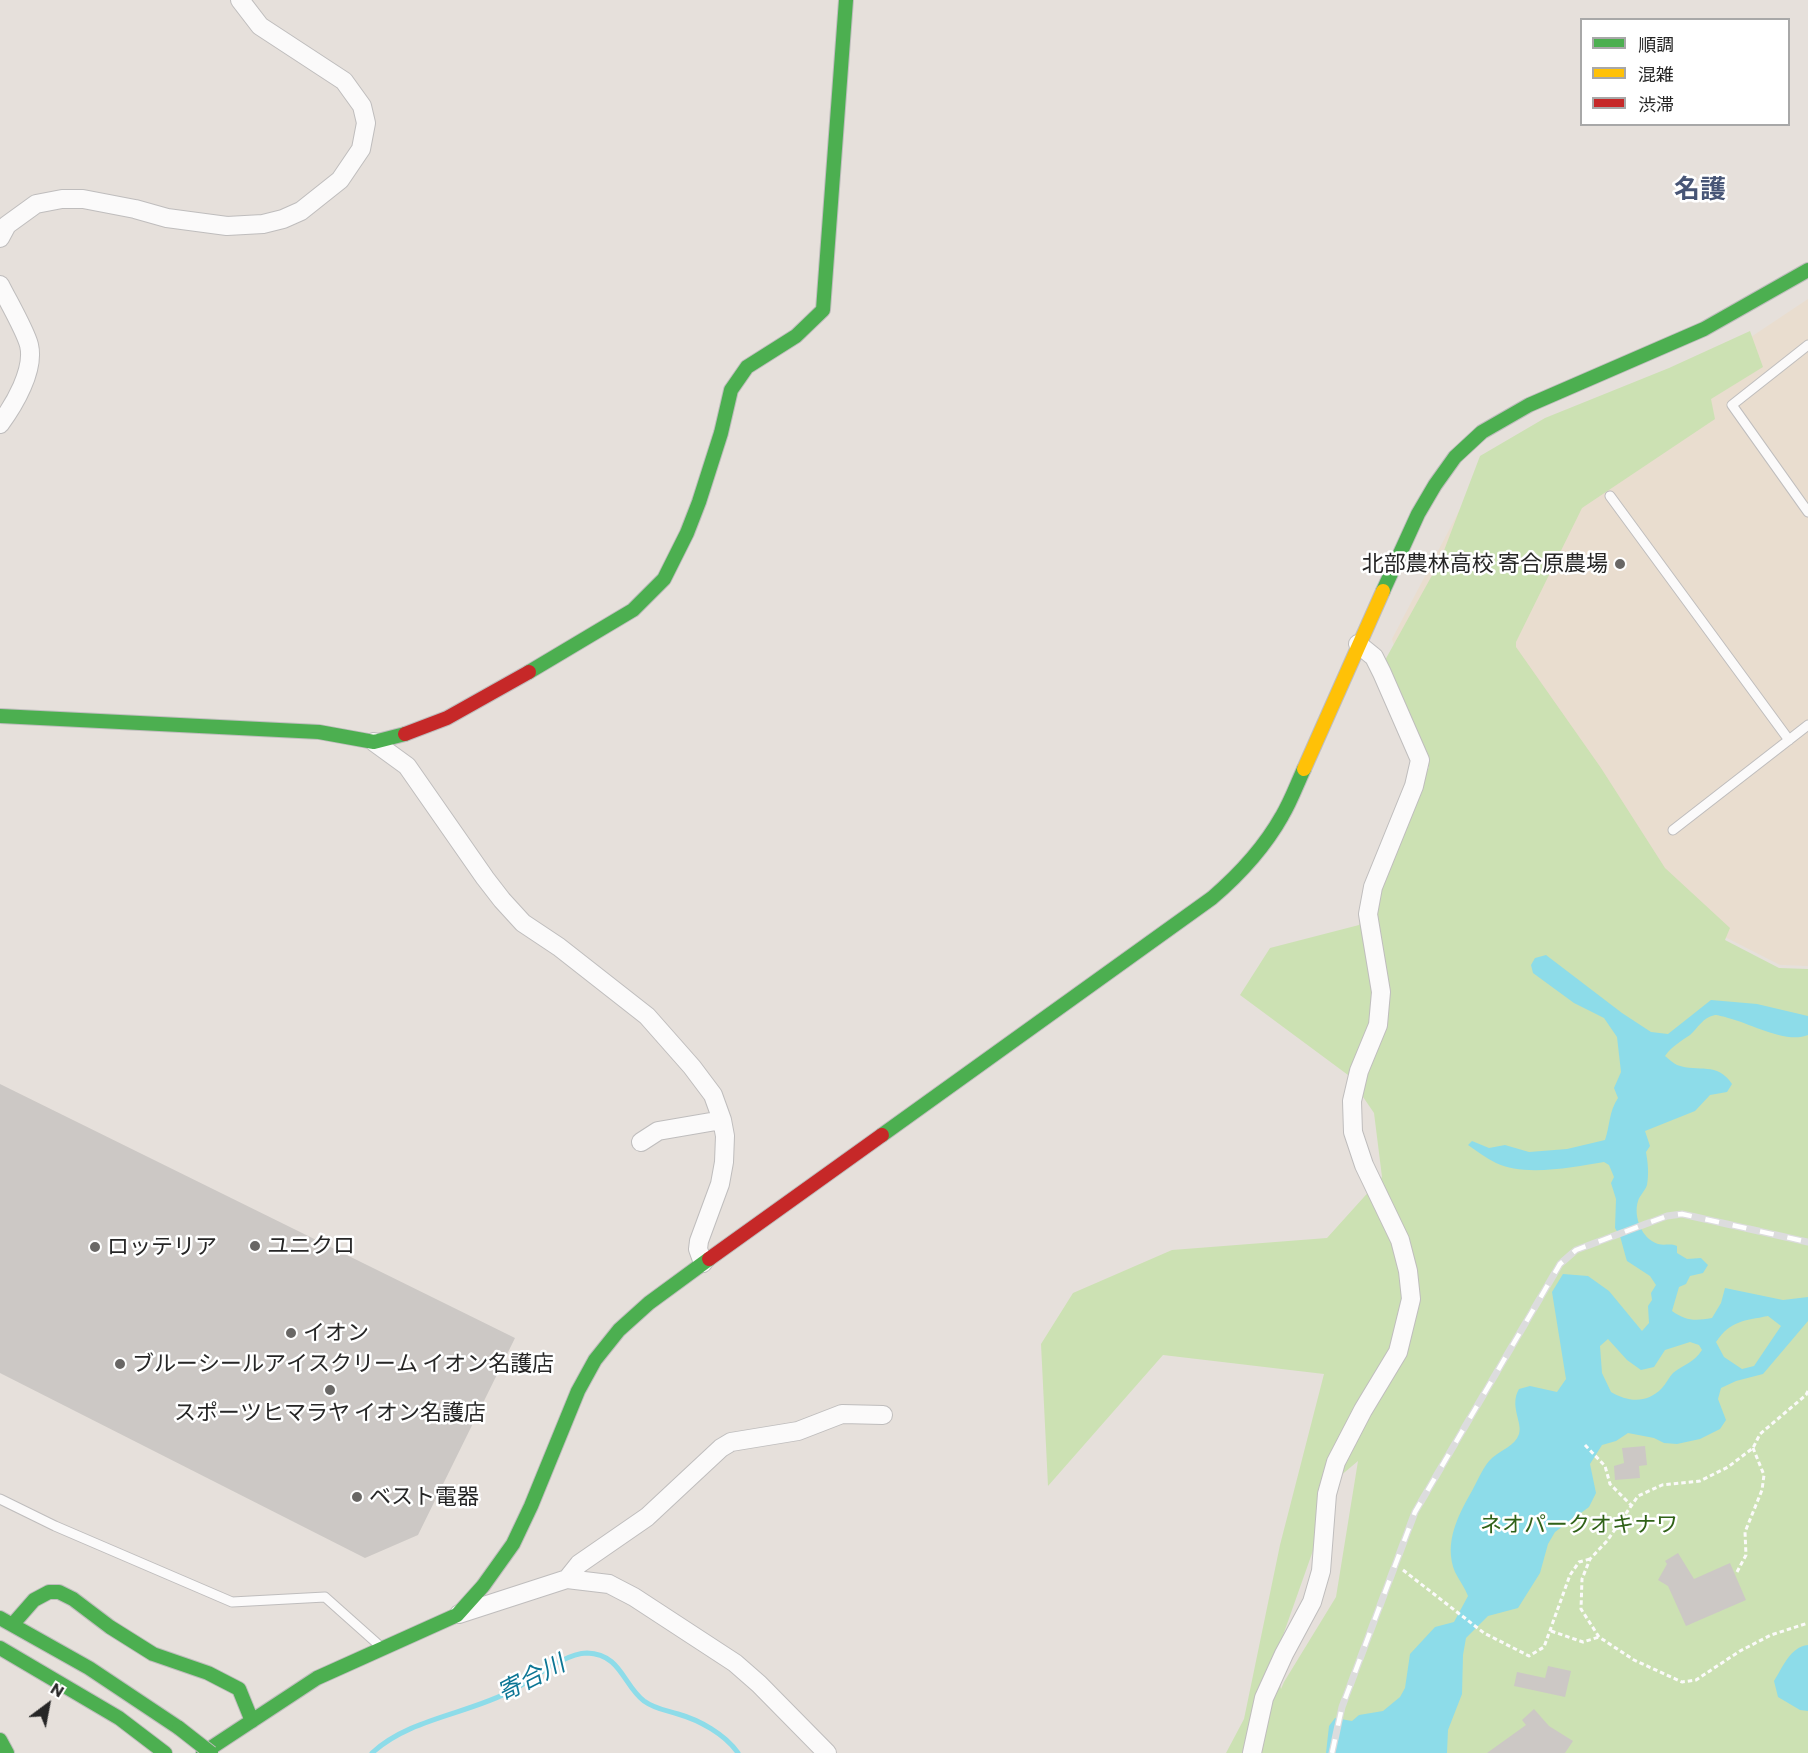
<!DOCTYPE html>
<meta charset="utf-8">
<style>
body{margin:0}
#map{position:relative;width:1808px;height:1753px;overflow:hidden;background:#e6e0db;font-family:Commissioner,"Noto Sans JP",sans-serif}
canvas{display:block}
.legend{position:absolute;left:1580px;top:18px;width:210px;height:108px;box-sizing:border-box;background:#fff;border:2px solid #a8a8a8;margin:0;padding:8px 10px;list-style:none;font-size:18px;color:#262626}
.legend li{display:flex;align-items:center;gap:12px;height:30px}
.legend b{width:30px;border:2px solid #a8a8a8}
.north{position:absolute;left:18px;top:1675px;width:60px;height:60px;-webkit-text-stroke:4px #fff;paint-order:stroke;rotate:32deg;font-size:16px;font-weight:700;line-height:24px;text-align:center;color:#262626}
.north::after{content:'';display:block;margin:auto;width:21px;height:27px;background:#262626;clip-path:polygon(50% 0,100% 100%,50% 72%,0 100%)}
</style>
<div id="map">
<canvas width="1808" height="1753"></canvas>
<ul class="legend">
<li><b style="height:8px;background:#4caf50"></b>順調</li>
<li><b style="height:8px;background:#ffc107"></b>混雑</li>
<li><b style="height:8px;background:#c62828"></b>渋滞</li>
</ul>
<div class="north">N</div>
</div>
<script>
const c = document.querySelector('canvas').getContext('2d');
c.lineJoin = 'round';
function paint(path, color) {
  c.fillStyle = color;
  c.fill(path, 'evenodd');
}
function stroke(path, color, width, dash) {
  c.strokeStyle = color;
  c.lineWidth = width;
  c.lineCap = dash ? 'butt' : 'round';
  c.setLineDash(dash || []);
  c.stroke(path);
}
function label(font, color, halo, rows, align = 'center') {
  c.font = font + ' Commissioner,"Noto Sans JP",sans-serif';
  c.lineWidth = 5;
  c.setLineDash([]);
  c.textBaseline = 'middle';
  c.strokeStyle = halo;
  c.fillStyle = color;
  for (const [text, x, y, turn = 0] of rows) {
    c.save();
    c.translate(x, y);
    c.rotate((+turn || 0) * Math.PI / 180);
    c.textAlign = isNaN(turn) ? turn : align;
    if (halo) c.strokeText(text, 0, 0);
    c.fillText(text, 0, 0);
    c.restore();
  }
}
const education = new Path2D(`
 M1808 299V966L1780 965 1566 856 1419 737 1392 639 1470 490 1709 365Z`);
const green = new Path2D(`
 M1750 331 1763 367 1711 399 1715 419 1582 508 1516 642V647L1601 768 1665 868 1730 928 1725 940 1779 968 1808 969V1753H1226L1244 1719 1280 1545 1324 1374 1163 1355 1048 1486 1041 1344 1073 1293 1172 1250 1327 1238 1382 1177 1374 1113 1348 1075 1240 995 1270 948 1359 925 1429 767 1384 662 1440 561 1480 456 1545 418 1669 368ZM1358 1461 1336 1597 1284 1682 1281 1689 1275 1658 1339 1477Z`);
const water = new Path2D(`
 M1546 955 1622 1013 1651 1032 1668 1034 1711 1000 1757 1004 1808 1016V1035C1786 1044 1752 1024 1728 1018 1725 1017 1718 1015 1715 1015 1703 1017 1698 1028 1690 1035 1681 1041 1671 1047 1665 1056 1669 1059 1673 1063 1677 1065 1699 1073 1717 1061 1732 1084L1727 1092 1710 1095 1695 1111 1645 1131 1650 1146 1646 1152C1648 1164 1649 1173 1647 1185 1645 1191 1640 1195 1638 1201 1633 1217 1642 1239 1658 1244 1665 1246 1670 1243 1677 1246V1253L1687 1259 1701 1258 1708 1265 1703 1273 1690 1276 1686 1284 1679 1287 1672 1311C1686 1321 1695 1321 1712 1318L1721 1303 1725 1288 1783 1300 1808 1297V1321L1763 1374 1736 1381 1721 1388 1718 1399 1726 1420 1720 1429 1700 1439 1677 1444 1664 1443 1654 1438 1628 1433 1616 1441 1602 1445 1590 1464 1596 1493 1589 1507 1555 1532 1548 1544 1540 1573 1518 1608 1488 1616 1466 1638 1463 1655 1462 1694 1448 1730 1447 1753H1326L1329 1726 1335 1718 1352 1721 1359 1715 1383 1711 1400 1697 1405 1688 1410 1654 1435 1627 1454 1622 1468 1596C1465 1588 1459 1580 1455 1572 1443 1542 1459 1514 1473 1489 1478 1480 1484 1465 1492 1458 1501 1450 1515 1446 1519 1434 1523 1423 1509 1406 1519 1389L1530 1386 1557 1392 1566 1379 1552 1292 1563 1274 1588 1276 1609 1291 1642 1331 1649 1323 1648 1306 1652 1300 1651 1293 1656 1285 1650 1276 1627 1261 1626 1258 1620 1236 1615 1228 1616 1199 1611 1183 1614 1177 1609 1165 1604 1162C1574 1167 1524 1177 1496 1163 1486 1158 1477 1151 1468 1145L1472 1141 1489 1148 1505 1145 1529 1152 1567 1149 1605 1140C1610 1125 1609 1111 1618 1098L1614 1088 1621 1072 1617 1037 1604 1018 1574 1003 1533 973 1531 965 1535 958ZM1768 1316 1781 1326 1754 1366 1742 1369 1724 1357 1716 1342C1731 1320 1744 1321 1768 1316ZM1608 1339 1627 1360 1641 1370 1654 1367 1665 1350 1690 1342 1699 1345 1702 1350C1694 1363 1684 1364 1673 1373 1669 1377 1666 1384 1662 1388 1647 1404 1628 1402 1611 1392L1602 1373 1600 1346Z
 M1808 1645V1711L1800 1710 1778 1697 1774 1681C1783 1667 1790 1647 1808 1645Z`);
const stream = new Path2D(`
 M372 1753C410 1718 469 1714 513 1690 533 1679 565 1653 587 1653 621 1654 623 1685 644 1701 655 1709 665 1710 678 1714 699 1720 725 1734 738 1753`);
const building = new Path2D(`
 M0 1084 515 1338 418 1535 365 1558 0 1373Z
 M1645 1446 1647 1465 1639 1466 1640 1478 1615 1480 1614 1466 1624 1463 1622 1448Z
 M1678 1553 1694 1579 1730 1563 1746 1600 1686 1626 1668 1586 1658 1580 1667 1564 1665 1561Z
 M1548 1666 1571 1671 1565 1697 1514 1686 1517 1672 1545 1678Z
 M1534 1709 1549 1726 1573 1741 1565 1753H1487L1526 1725 1522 1720Z`);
const path = new Path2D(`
 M1808 1391 1806 1395 1760 1434 1753 1448 1728 1467 1700 1481 1662 1485 1638 1496 1607 1541 1590 1559 1582 1579 1581 1609 1599 1637 1634 1660 1682 1682 1696 1680 1740 1651 1771 1635 1808 1623
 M1585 1445 1605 1466 1610 1484 1632 1506
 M1403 1570 1484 1633 1529 1656 1544 1647 1570 1575 1579 1562 1590 1559
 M1737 1572 1746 1555 1745 1532 1762 1490 1764 1475 1753 1448
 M1551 1631 1583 1642 1599 1637`);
const lane = new Path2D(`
 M1808 345 1732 405 1808 512
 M1610 496 1789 740
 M1673 830 1808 725
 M0 1499 55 1526 232 1602 325 1597 380 1646`);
const street = new Path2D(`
 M0 238 7 225 36 204 62 199H83L135 209 167 218 227 226 263 224 283 219 301 211 340 180 361 149 366 123 362 106 344 81 260 26 240 0
 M0 285C8 301 25 330 29 345 35 370 14 405 0 424
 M374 742 407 766 485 878 502 900 523 923 559 947 647 1016 692 1067 713 1095 722 1120 725 1136 724 1162 720 1184 699 1241 698 1249 703 1263
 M641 1142 658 1131 722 1120
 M567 1579 579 1564 647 1517 721 1448 731 1442 798 1431 842 1414 883 1415
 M459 1614 567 1579 609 1584 634 1597 735 1663 759 1684 827 1753
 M1252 1753 1264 1698 1284 1654 1312 1602 1321 1571 1327 1494 1336 1462 1363 1410 1398 1352 1411 1299 1408 1271 1400 1240 1364 1165 1353 1132 1352 1101 1359 1071 1378 1025 1381 992 1368 914 1373 887 1414 786 1420 760 1382 673 1374 657 1358 644`);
const fast = new Path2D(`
 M1383 591 1418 514 1435 485 1455 457 1482 432 1529 405 1704 329 1808 270
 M529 672 633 610 664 579 687 533 699 502 721 433 731 390 747 367 796 336 823 310 846 0
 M0 716 319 732 374 742 405 734
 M882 1135 1212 898C1240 874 1264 848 1282 816 1291 801 1297 784 1304 769
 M0 1618 89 1668 179 1728
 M13 1624 34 1600 49 1592H59L73 1599 110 1627 153 1654 208 1673 239 1689 252 1721
 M0 1648 119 1718 165 1753
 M0 1740 7 1753
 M203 1753 317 1678 457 1615 483 1586 513 1544 531 1506 578 1391 595 1360 619 1330 649 1303 709 1259`);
const slow = new Path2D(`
 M1304 769 1383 591`);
const jam = new Path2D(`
 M405 734 447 718 529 672
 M709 1259 882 1135`);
const rail = new Path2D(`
 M1332 1753 1342 1707 1415 1512 1560 1264 1576 1250 1667 1216 1682 1214 1808 1242`);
const fastBridge = new Path2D(`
 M179 1728 211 1753`);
const markers = [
 [1620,564,6,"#696765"],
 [255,1246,6,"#696765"],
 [95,1247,6,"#696765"],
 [291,1333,6,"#696765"],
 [120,1364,6,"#696765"],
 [330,1390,6,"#696765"],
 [357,1497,6,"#696765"]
];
const poiNames = [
 ["北部農林高校 寄合原農場",1608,564,"right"],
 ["ユニクロ",267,1246],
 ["ロッテリア",107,1247],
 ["イオン",303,1333],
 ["ブルーシールアイスクリーム イオン名護店",132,1364],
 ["スポーツヒマラヤ イオン名護店",330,1413,"center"],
 ["ベスト電器",369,1497]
];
const parkNames = [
 ["ネオパークオキナワ",1579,1525]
];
const waterNames = [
 ["寄合川",531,1678,-27]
];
const quarterNames = [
 ["名護",1700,189]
];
paint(education, '#e9ddcf');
paint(green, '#cce1b3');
paint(water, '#8ddce9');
stroke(stream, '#8ddce9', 5);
paint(building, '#ccc8c5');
stroke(lane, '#bfbdbd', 11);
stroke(street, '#bfbdbd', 20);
stroke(fast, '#bfbdbd', 16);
stroke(slow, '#bfbdbd', 16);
stroke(jam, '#bfbdbd', 16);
stroke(path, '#fbfafa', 3, [4.5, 3]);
stroke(lane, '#fbfafa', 9);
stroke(street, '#fbfafa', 18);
stroke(fast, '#4caf50', 14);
stroke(slow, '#ffc107', 14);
stroke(jam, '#c62828', 14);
stroke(rail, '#dcdcdd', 7);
stroke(rail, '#fff', 4.5, [14]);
stroke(fastBridge, '#bebcbb', 16, []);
stroke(fastBridge, '#4caf50', 14);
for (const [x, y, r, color] of markers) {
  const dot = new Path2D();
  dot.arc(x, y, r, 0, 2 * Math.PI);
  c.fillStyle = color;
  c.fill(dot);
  stroke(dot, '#fff', 2);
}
label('22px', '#262626', '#fff', poiNames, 'left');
label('22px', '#306218', '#fff', parkNames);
label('italic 24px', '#0c7695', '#fff', waterNames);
label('bold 26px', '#475576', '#fff', quarterNames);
</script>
